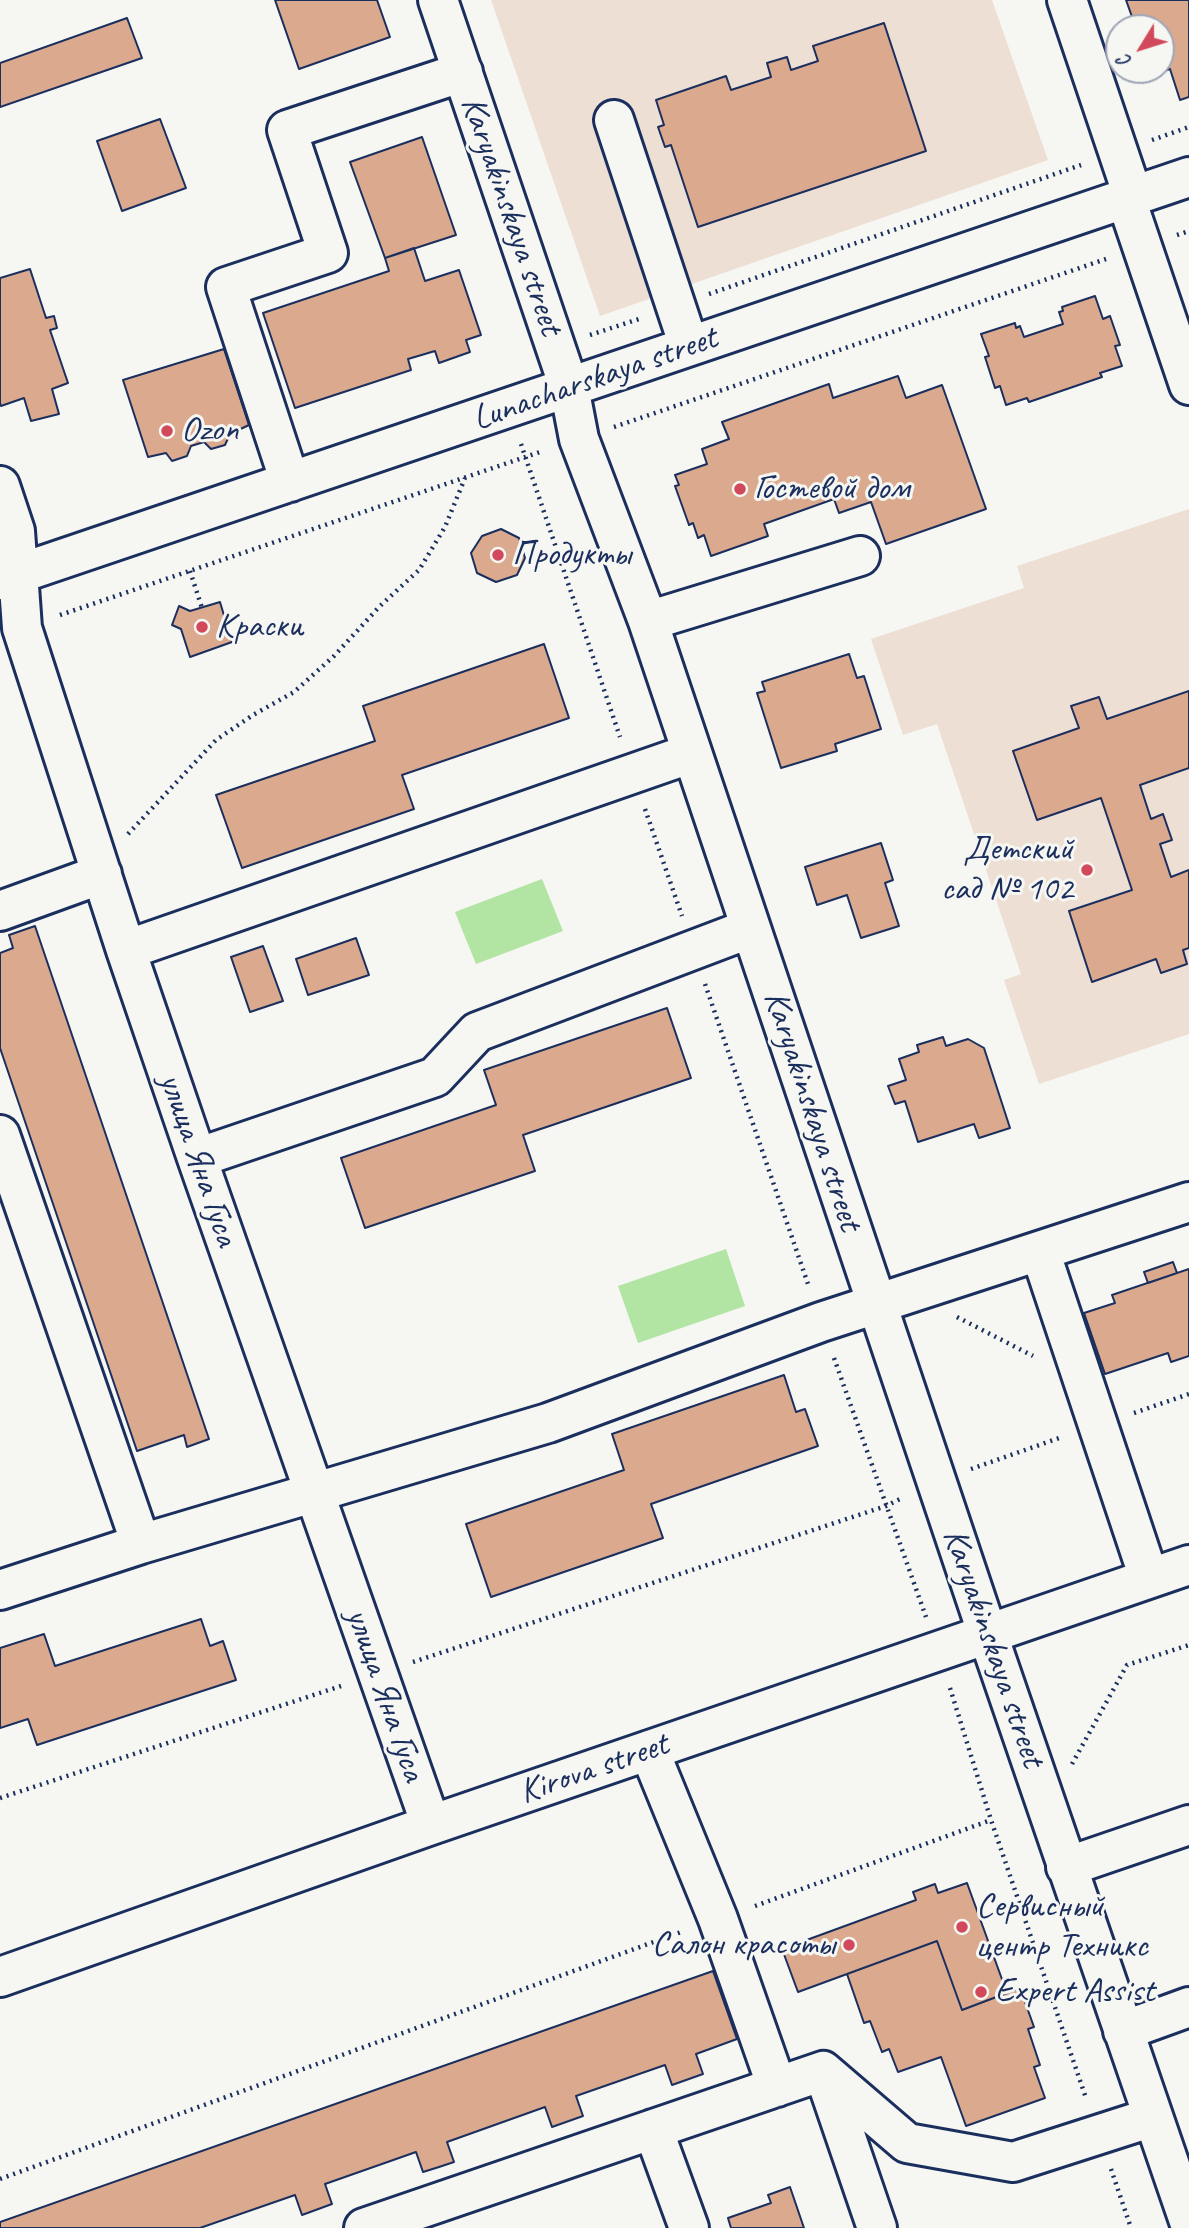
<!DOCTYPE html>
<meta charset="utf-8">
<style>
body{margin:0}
#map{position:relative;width:1189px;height:2228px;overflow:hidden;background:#f6f6f2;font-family:Caveat,sans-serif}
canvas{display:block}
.north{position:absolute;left:1105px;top:14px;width:70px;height:70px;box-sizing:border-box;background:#f6f6f2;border:2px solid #9ea6b7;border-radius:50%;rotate:232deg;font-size:19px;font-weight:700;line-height:28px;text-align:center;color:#1b2f5e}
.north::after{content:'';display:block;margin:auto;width:24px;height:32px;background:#d1495b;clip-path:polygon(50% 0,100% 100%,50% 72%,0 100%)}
</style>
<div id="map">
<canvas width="1189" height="2228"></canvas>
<div class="north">С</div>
</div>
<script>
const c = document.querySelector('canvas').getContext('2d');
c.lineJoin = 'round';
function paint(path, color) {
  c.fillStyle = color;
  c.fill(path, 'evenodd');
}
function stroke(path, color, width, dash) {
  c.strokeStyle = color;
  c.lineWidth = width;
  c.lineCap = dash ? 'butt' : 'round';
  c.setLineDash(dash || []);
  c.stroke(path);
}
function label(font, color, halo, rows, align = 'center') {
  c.font = font + ' Caveat,sans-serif';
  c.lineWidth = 6;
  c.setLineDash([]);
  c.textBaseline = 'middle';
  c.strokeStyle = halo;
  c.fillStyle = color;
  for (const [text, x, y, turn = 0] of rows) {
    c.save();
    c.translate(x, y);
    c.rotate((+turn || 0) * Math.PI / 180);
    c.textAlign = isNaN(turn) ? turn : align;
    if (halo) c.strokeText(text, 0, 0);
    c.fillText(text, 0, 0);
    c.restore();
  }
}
const built = new Path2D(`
 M491 0H992L1048 160 600 316Z
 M1189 509V1034L1039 1084 1004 980 1021 974 937 724 903 735 871 639 1024 588 1017 566Z`);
const green = new Path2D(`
 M542 879 563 931 476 964 455 912Z
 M726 1249 745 1306 638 1343 618 1286Z`);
const building = new Path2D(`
 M275 0H377L390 37 299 69Z
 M1126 0H1189V97L1180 100 1170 69 1152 75 1150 70H1161V28H1136Z
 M127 18 142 58 0 107V63Z
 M884 23 926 151 698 227 671 145 665 147 658 127 664 125 656 100 726 76 731 90 771 77 767 63 787 57 791 70 818 61 813 46Z
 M160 119 186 188 122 211 97 141Z
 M422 137 456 235 385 258 350 162Z
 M414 248 425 281 459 270 481 335 466 340 470 352 439 363 435 351 408 359 411 370 295 408 263 313 389 271 385 258Z
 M30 269 46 318 54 316 57 328 50 330 68 383 52 389 59 414 31 421 24 398 1 406 0 403V278Z
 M1095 296 1103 319 1110 316 1120 345 1115 346 1122 366 1100 373 1102 377 1029 402 1027 398 1006 405 1000 386 995 388 985 357 989 356 981 334 1015 323 1016 328 1020 326 1024 337 1063 324 1059 312 1063 311 1062 307Z
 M224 349 249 425 230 434 225 445 211 449 204 442 191 446 187 456 172 461 166 453 148 457 123 380Z
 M898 376 906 398 942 385 986 509 886 544 871 502 839 513 834 499 764 524 768 536 711 556 704 535 698 538 693 523 689 525 675 486 679 485 675 475 707 464 702 449 729 439 722 422 829 384 833 398Z
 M501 529 519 538 525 558 517 575 496 582 477 573 471 553 482 536Z
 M220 602 232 642 190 657 181 629 172 625 179 606 190 611Z
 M544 644 569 718 402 775 414 809 242 868 216 795 375 741 363 706Z
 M849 654 857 678 864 676 881 729 835 744 837 751 781 768 757 693 765 691 762 682Z
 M1189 691V768L1140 785 1151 819 1163 814 1172 840 1160 844 1171 877 1189 870V948L1183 950 1187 964 1161 973 1156 959 1092 982 1069 911 1132 890 1101 798 1037 820 1013 751 1079 728 1071 706 1099 697 1107 719Z
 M881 843 893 880 885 883 899 926 861 938 847 895 817 905 805 867Z
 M35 926 209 1439 187 1447 184 1435 137 1451 0 1048V953L13 948 9 935Z
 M356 938 369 975 308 995 296 959Z
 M263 946 283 1001 250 1012 231 957Z
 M667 1008 691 1078 523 1135 535 1171 365 1228 341 1158 496 1105 484 1070Z
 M943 1037 946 1046 968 1039 984 1048 1010 1128 979 1138 974 1124 918 1142 905 1101 895 1104 888 1086 906 1080 899 1059 919 1052 917 1045Z
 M1173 1262 1177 1273 1148 1283 1144 1272Z
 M1189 1269V1356L1171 1362 1168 1353 1105 1374 1084 1313 1115 1303 1112 1295Z
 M784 1375 796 1412 805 1409 818 1446 651 1504 663 1538 491 1597 466 1524 624 1470 612 1434Z
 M201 1619 210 1646 223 1641 236 1680 37 1745 28 1719 0 1728V1648L44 1634 55 1666Z
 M967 1883 1007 1993 962 2010 937 1941 798 1992 782 1949 916 1900 913 1892 935 1884 938 1893Z
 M937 1941 962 2010 1020 1988 1034 2027 1028 2029 1040 2065 1034 2067 1045 2098 966 2126 941 2057 898 2072 889 2049 882 2052 870 2021 864 2023 847 1974Z
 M713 1971 737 2039 696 2054 703 2074 672 2085 665 2065 576 2096 583 2116 552 2127 545 2107 447 2142 454 2162 439 2167 423 2172 416 2152 325 2184 332 2204 302 2215 295 2195 200 2228H0V2222Z
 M790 2187 804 2228H731L728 2218 771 2203 768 2195Z`);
const path = new Path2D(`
 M1152 140 1189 127
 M1177 235 1189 231
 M709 294 1081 165
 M590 335 642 318
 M614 427 1106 259
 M521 444 620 737
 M190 571 202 608
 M60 615 543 451
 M645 809 682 916
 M128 834 216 740 253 715 294 692 334 656 380 606 419 570 445 527 465 478
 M705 984 809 1287
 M957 1317 1033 1356
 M834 1358 926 1617
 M1134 1413 1189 1394
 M971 1469 1062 1437
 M413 1662 886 1506 902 1498
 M950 1688 991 1820 1086 2098
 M1072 1764 1127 1665 1189 1645
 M0 1798 341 1686
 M755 1906 991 1820
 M1111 2169 1131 2228
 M0 2179 684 1931`);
const minor = new Path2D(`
 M438 0 569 387 579 439 648 621 988 1635 1189 2221
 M1067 0 1133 196
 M614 120 689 346
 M1126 199 1189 385
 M290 482 226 287 328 253 287 130 463 72
 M0 486 15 531 22 628 126 950 197 1158 431 1825
 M0 580 1189 177
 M648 621 860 556
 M0 911 102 874
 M126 950 692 753
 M0 1135 141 1544
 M197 1158 435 1077 477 1032 751 928
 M1040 1251 1149 1578
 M0 1590 141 1544 548 1423 821 1322 1189 1202
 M649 1750 718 1919 777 2087
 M1066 1867 1189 1825
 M0 1977 431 1825 1189 1565
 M1123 2031 1189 2007
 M824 2073 877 2228
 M653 2129 689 2228
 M364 2228 823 2071 907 2143 1013 2162 1153 2117`);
const markers = [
 [167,431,7,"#d1495b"],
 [740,489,7,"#d1495b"],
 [498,555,7,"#d1495b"],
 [202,627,7,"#d1495b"],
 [1087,870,7,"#d1495b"],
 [962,1927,7,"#d1495b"],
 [849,1945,7,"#d1495b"],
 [981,1992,7,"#d1495b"]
];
const streetNames = [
 ["Karyakinskaya street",511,216,71],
 ["Lunacharskaya street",595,379,-19],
 ["Karyakinskaya street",812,1111,72],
 ["улица Яна Гуса",198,1160,71],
 ["Karyakinskaya street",993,1648,71],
 ["улица Яна Гуса",385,1695,71],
 ["Kirova street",594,1769,-19]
];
const poiNames = [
 ["Ozon",181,431],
 ["Гостевой дом",754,489],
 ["Продукты",512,555],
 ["Краски",216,627],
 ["Детский",1073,850,"right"],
 ["сад № 102",1073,890,"right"],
 ["Сервисный",976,1907],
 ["центр Техникс",976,1947],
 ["Салон красоты",835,1945,"right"],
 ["Expert Assist",995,1992]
];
paint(built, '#eedfd4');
paint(green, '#b2e4a4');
paint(building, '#dba98e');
stroke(building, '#1b2f5e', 2);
stroke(minor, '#1b2f5e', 44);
stroke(path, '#1b2f5e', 4.5, [2, 5]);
stroke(minor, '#f6f6f2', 38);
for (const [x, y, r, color] of markers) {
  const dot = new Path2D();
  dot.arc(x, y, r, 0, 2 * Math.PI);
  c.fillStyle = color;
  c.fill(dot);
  stroke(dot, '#f6f6f2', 2.5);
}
label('35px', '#1b2f5e', '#f6f6f2', streetNames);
label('35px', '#1b2f5e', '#f6f6f2', poiNames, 'left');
</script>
